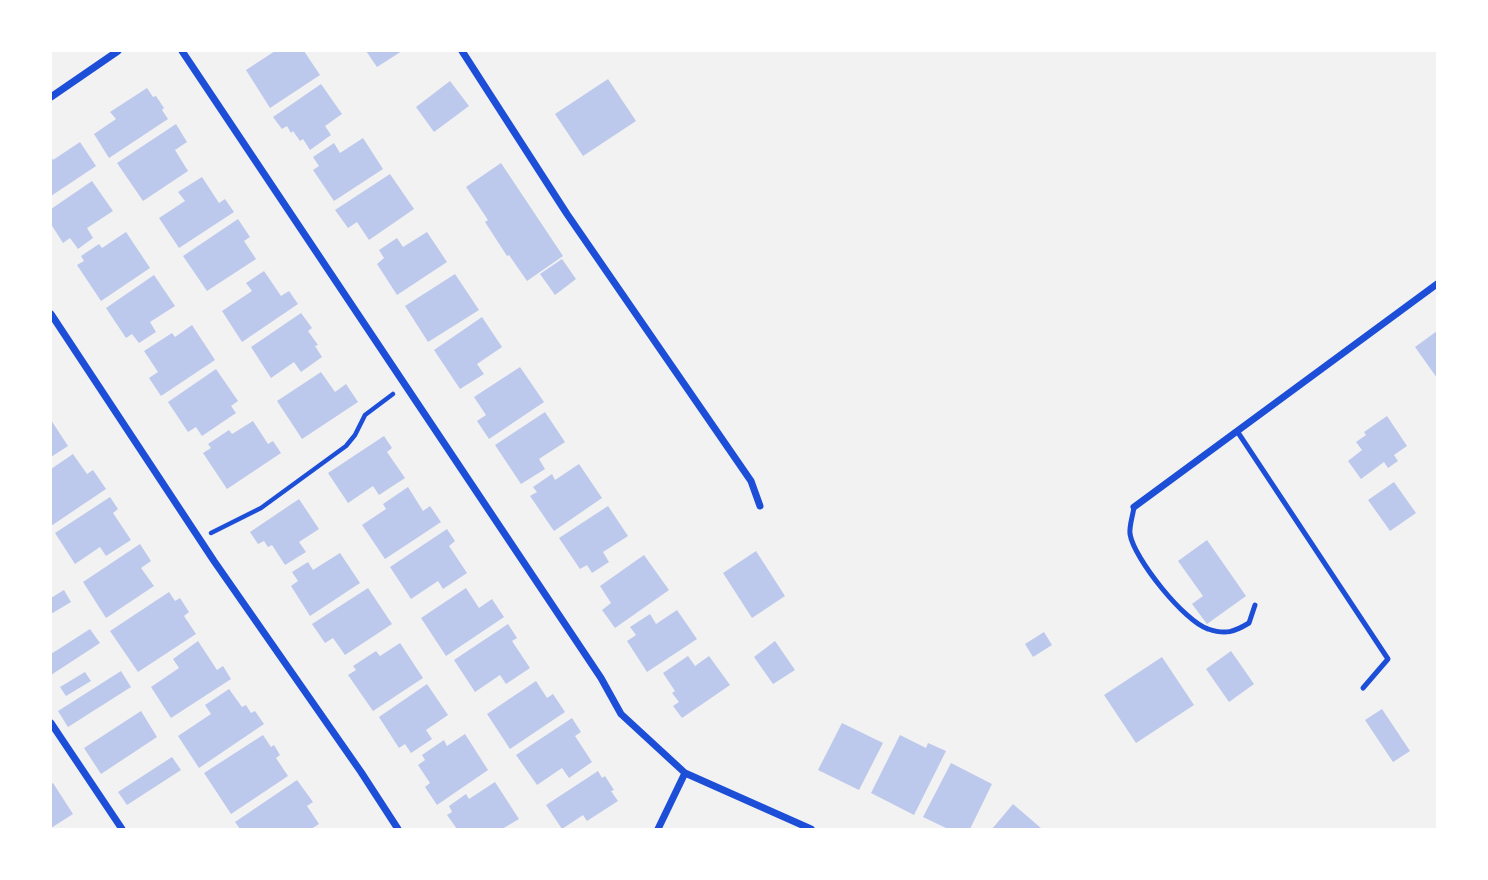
<!DOCTYPE html>
<style>
body{margin:0}
#map{position:relative;width:1488px;height:880px;overflow:hidden;background:#f2f2f2;font-family:Inter,sans-serif}
canvas{display:block}
.frame{position:absolute;inset:0;border:52px solid #fff;pointer-events:none}
</style>
<div id="map">
<canvas width="1488" height="880"></canvas>
<div class="frame"></div>
</div>
<script>
const c = document.querySelector('canvas').getContext('2d');
c.lineJoin = 'round';
function paint(path, color) {
  c.fillStyle = color;
  c.fill(path, 'evenodd');
}
function stroke(path, color, width, dash) {
  c.strokeStyle = color;
  c.lineWidth = width;
  c.lineCap = dash ? 'butt' : 'round';
  c.setLineDash(dash || []);
  c.stroke(path);
}
const building = new Path2D(`
 M275 51H304L320 75 270 108 246 70Z
 M366 51H402L377 67Z
 M608 79 636 121 583 156 555 114Z
 M450 81 469 106 434 132 416 107Z
 M321 84 342 114 325 126 331 135 310 150 303 139 300 141 293 131 291 133 287 126 282 129 273 117Z
 M147 88 153 97 156 96 164 108 162 110 168 119 109 158 94 134 116 119 110 112Z
 M176 124 187 142 175 150 188 171 143 201 117 163Z
 M363 138 383 169 334 201 313 170 319 166 313 157 334 143 340 153Z
 M80 142 96 166 51 196V156L53 160Z
 M501 163 563 256 527 281 509 255 507 256 485 222 488 220 466 187Z
 M390 174 414 209 369 240 357 222 348 228 335 210Z
 M202 177 219 203 225 199 234 212 179 248 159 218 185 201 178 192Z
 M92 181 113 211 87 228 93 238 78 249 70 238 63 243 51 224V209Z
 M238 219 250 237 244 241 256 259 207 291 183 256Z
 M126 232 150 268 101 301 77 265 84 261 81 256 99 244 102 248Z
 M427 232 447 262 397 295 377 264 384 258 379 250 397 238 403 247Z
 M562 259 576 279 555 295 540 274Z
 M264 271 281 296 289 291 298 304 242 342 222 311 252 291 246 283Z
 M455 274 479 310 428 342 405 306Z
 M154 275 175 306 150 322 156 332 139 343 132 334 126 338 106 308Z
 M301 313 312 328 308 331 318 345 315 346 322 357 301 372 294 362 271 378 251 347Z
 M482 317 502 347 477 364 484 374 460 389 434 350Z
 M192 325 215 360 161 396 149 378 158 372 144 351 172 333 175 337Z
 M1437 331V378L1415 347Z
 M520 367 544 402 489 439 477 421 486 415 474 397Z
 M216 369 238 401 231 406 236 413 202 436 196 427 188 432 168 402Z
 M321 372 335 392 346 384 358 402 302 439 277 401Z
 M545 412 565 442 539 459 545 469 521 484 495 445Z
 M1387 416 1407 446 1394 455 1398 461 1388 468 1384 462 1361 479 1348 461 1362 450 1356 442 1366 435 1364 432Z
 M51 420 68 446 51 457Z
 M253 421 268 444 273 441 281 453 227 489 203 453 211 448 208 444 229 430 232 434Z
 M384 436 392 448 387 452 405 478 379 495 373 486 348 503 328 473Z
 M73 454 87 474 93 470 106 489 51 526V469Z
 M579 464 602 498 554 531 530 496 537 492 533 487 552 474 555 480Z
 M1394 482 1416 513 1390 531 1368 500Z
 M408 487 423 511 430 506 441 522 385 559 362 525 386 509 383 504Z
 M110 497 118 509 113 513 131 540 106 556 100 547 75 564 55 533Z
 M299 499 319 529 299 542 306 552 285 565 272 545 268 547 264 541 258 544 250 532Z
 M608 506 628 536 603 552 609 562 592 573 587 565 580 569 559 538Z
 M447 529 455 541 449 546 467 573 443 589 438 581 411 599 390 567Z
 M1207 540 1246 596 1207 624 1192 604 1203 596 1178 561Z
 M140 544 151 561 141 568 154 586 106 618 83 582Z
 M756 551 785 596 752 618 723 573Z
 M340 553 360 583 310 616 291 586 298 581 292 572 308 562 313 570Z
 M644 555 669 590 615 628 602 610 611 603 600 586Z
 M368 588 392 624 345 655 333 638 325 643 312 624Z
 M466 588 479 608 492 599 504 617 446 656 421 618Z
 M64 590 71 602 51 614V598Z
 M169 592 175 601 180 598 189 612 184 616 196 634 138 672 110 631Z
 M677 610 697 639 647 672 627 641 636 635 630 627 650 614 656 624Z
 M508 624 517 638 512 641 530 668 506 684 500 675 475 692 454 660Z
 M90 629 100 643 51 675V654Z
 M1044 632 1052 645 1033 657 1025 644Z
 M198 641 217 670 223 666 231 679 171 718 151 687 179 668 173 659Z
 M775 641 795 670 773 684 754 657Z
 M400 643 423 678 373 711 348 675 356 670 353 666 376 651 380 656Z
 M1231 651 1254 684 1229 702 1206 669Z
 M688 656 695 666 709 656 730 685 682 718 673 706 679 702 672 693 675 691 663 673Z
 M1162 657 1194 705 1136 743 1104 695Z
 M121 671 131 687 68 727 58 711Z
 M85 672 91 681 66 696 60 687Z
 M536 681 547 698 553 694 565 712 510 749 487 714Z
 M427 684 448 715 426 730 432 739 411 753 405 744 399 748 379 717Z
 M229 689 242 707 246 705 251 713 255 711 264 724 199 768 178 736 211 714 205 705Z
 M1382 709 1410 751 1393 762 1365 720Z
 M141 711 157 737 101 774 84 748Z
 M572 718 581 732 575 736 592 762 569 778 562 768 537 785 516 755Z
 M842 723 883 743 859 790 818 770Z
 M465 734 488 770 437 805 425 787 430 783 418 765 425 760 422 755 444 740 447 746Z
 M263 735 271 747 274 745 280 755 276 758 288 776 231 814 204 773Z
 M900 735 926 748 928 743 946 751 914 815 871 793Z
 M172 757 181 770 127 805 118 792Z
 M951 763 992 784 970 829H948L923 817Z
 M598 771 602 778 605 776 614 790 611 791 618 801 587 821 583 815 562 829 546 805Z
 M297 780 313 802 307 806 319 824 311 829H240L235 822Z
 M495 782 519 819 502 829H457L447 815 452 812 449 806 466 794 469 799Z
 M53 783 73 814 51 828V784Z
 M1013 804 1042 829H992Z`);
const path = new Path2D(`
 M211 533 261 508 346 446 355 435 365 415 393 394`);
const service = new Path2D(`
 M1237 431 1388 659 1363 688
 M1134 507C1133 515 1129 526 1130 534 1134 559 1185 622 1208 629 1226 635 1234 632 1249 623L1255 605`);
const minor = new Path2D(`
 M182 51 601 678 621 714 685 773 811 829
 M462 51 567 214 751 481 760 506
 M51 97 118 51
 M51 314 214 561 361 772 398 829
 M1134 507 1437 284
 M51 723 122 829
 M658 829 685 773`);
paint(building, '#bdc9ec');
stroke(path, '#1d4ed8', 4.5);
stroke(service, '#1d4ed8', 5);
stroke(minor, '#1d4ed8', 7);
</script>
